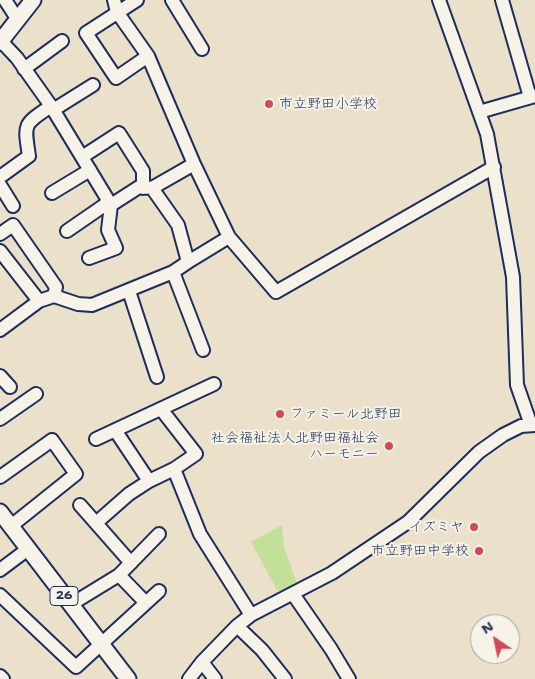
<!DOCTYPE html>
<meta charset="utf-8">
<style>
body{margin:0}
#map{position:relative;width:535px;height:679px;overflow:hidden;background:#ebe0ca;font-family:"Shantell Sans",sans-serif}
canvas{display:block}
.north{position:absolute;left:470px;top:614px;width:50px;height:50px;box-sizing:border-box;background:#f7f3e8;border:1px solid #9fa5b1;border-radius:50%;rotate:326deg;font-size:14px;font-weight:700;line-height:20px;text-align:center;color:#1b2f5e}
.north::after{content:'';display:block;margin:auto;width:18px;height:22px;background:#d1495b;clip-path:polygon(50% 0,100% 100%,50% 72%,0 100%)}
</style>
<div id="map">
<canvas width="535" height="679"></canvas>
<div class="north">N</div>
</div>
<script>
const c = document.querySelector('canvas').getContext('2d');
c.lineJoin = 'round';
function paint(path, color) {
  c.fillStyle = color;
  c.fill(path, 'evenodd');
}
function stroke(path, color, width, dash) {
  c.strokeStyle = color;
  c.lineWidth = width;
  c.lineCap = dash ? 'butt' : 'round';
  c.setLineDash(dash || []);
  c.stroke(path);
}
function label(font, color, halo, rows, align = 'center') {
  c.font = font + ' "Shantell Sans","Klee One",sans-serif';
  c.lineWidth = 4;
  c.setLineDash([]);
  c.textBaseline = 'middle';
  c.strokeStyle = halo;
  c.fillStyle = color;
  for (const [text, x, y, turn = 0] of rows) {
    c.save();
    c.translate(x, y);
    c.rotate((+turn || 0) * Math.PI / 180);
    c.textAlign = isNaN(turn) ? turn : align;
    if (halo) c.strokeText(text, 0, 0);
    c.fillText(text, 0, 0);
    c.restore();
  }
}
const green = new Path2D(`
 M282 525 284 547 297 584 283 593 277 590 251 542Z`);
const minor = new Path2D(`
 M5 0 18 20
 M114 0 117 12 148 56 194 164 229 237 188 262
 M137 0 86 33 116 78 148 56
 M172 0 202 49
 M439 0 487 134 513 277 517 385 531 425
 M502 0 530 97
 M24 69 62 41
 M53 110 93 85
 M479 112 535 96
 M82 157 119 133 143 171V188
 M0 177 29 156C24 123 23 125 51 106
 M0 185 13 206
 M152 188 194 164
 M52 193 90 170
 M67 231 109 202
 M0 234 13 225 56 287 54 296
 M229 237 276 292 494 167
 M0 251 39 301
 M89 258 116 248 108 230 111 205
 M173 272 203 350
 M129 291 157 377
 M0 330 39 301 54 296 78 304 92 305 173 272 188 262 178 225 152 188 139 187 111 205 51 106 17 58 1 41
 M0 376 10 387
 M0 419 36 394
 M115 430 149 481
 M96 439 214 384
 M174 469 200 534 251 615
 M0 477 52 440 76 474 11 526
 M80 505 131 563
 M96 523 129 494 149 481 174 469 196 454 161 409
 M0 570 28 549
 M119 575 146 603
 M293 594 331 649 349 679
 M0 595 76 667 159 591
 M70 605 119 575 159 534
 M237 626 262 650 285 679
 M202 662 215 679
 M0 676 3 679
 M189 679 202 662 237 626 251 615 332 573 408 522 479 452 503 435 521 426 535 425`);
const major = new Path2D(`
 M0 42 33 0
 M0 512 128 679`);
const markers = [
 [269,104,5,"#d1495b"],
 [280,414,5,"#d1495b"],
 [389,446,5,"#d1495b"],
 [474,527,5,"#d1495b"],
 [479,551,5,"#d1495b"]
];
const shields = [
 [64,596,28]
];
const shieldNames = [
 ["26",64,596]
];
const poiNames = [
 ["市立野田小学校",279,104,"left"],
 ["ファミール北野田",290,414,"left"],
 ["社会福祉法人北野田福祉会",379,438],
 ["ハーモニー",379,454],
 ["イズミヤ",464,527],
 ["市立野田中学校",469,551]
];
paint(green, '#c2e098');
stroke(minor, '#1b2f5e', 16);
stroke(major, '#1b2f5e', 19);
stroke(minor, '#f7f3e8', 12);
stroke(major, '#f7f3e8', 15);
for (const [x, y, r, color] of markers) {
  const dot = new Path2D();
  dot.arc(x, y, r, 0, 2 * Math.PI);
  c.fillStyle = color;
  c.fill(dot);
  stroke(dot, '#f7f3e8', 2);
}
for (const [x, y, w] of shields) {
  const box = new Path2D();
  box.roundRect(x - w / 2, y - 9.5, w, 19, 4);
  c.fillStyle = '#f7f3e8';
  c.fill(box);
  stroke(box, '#1b2f5e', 1);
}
label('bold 12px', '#1b2f5e', null, shieldNames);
label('14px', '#1b2f5e', '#f7f3e8', poiNames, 'right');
</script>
